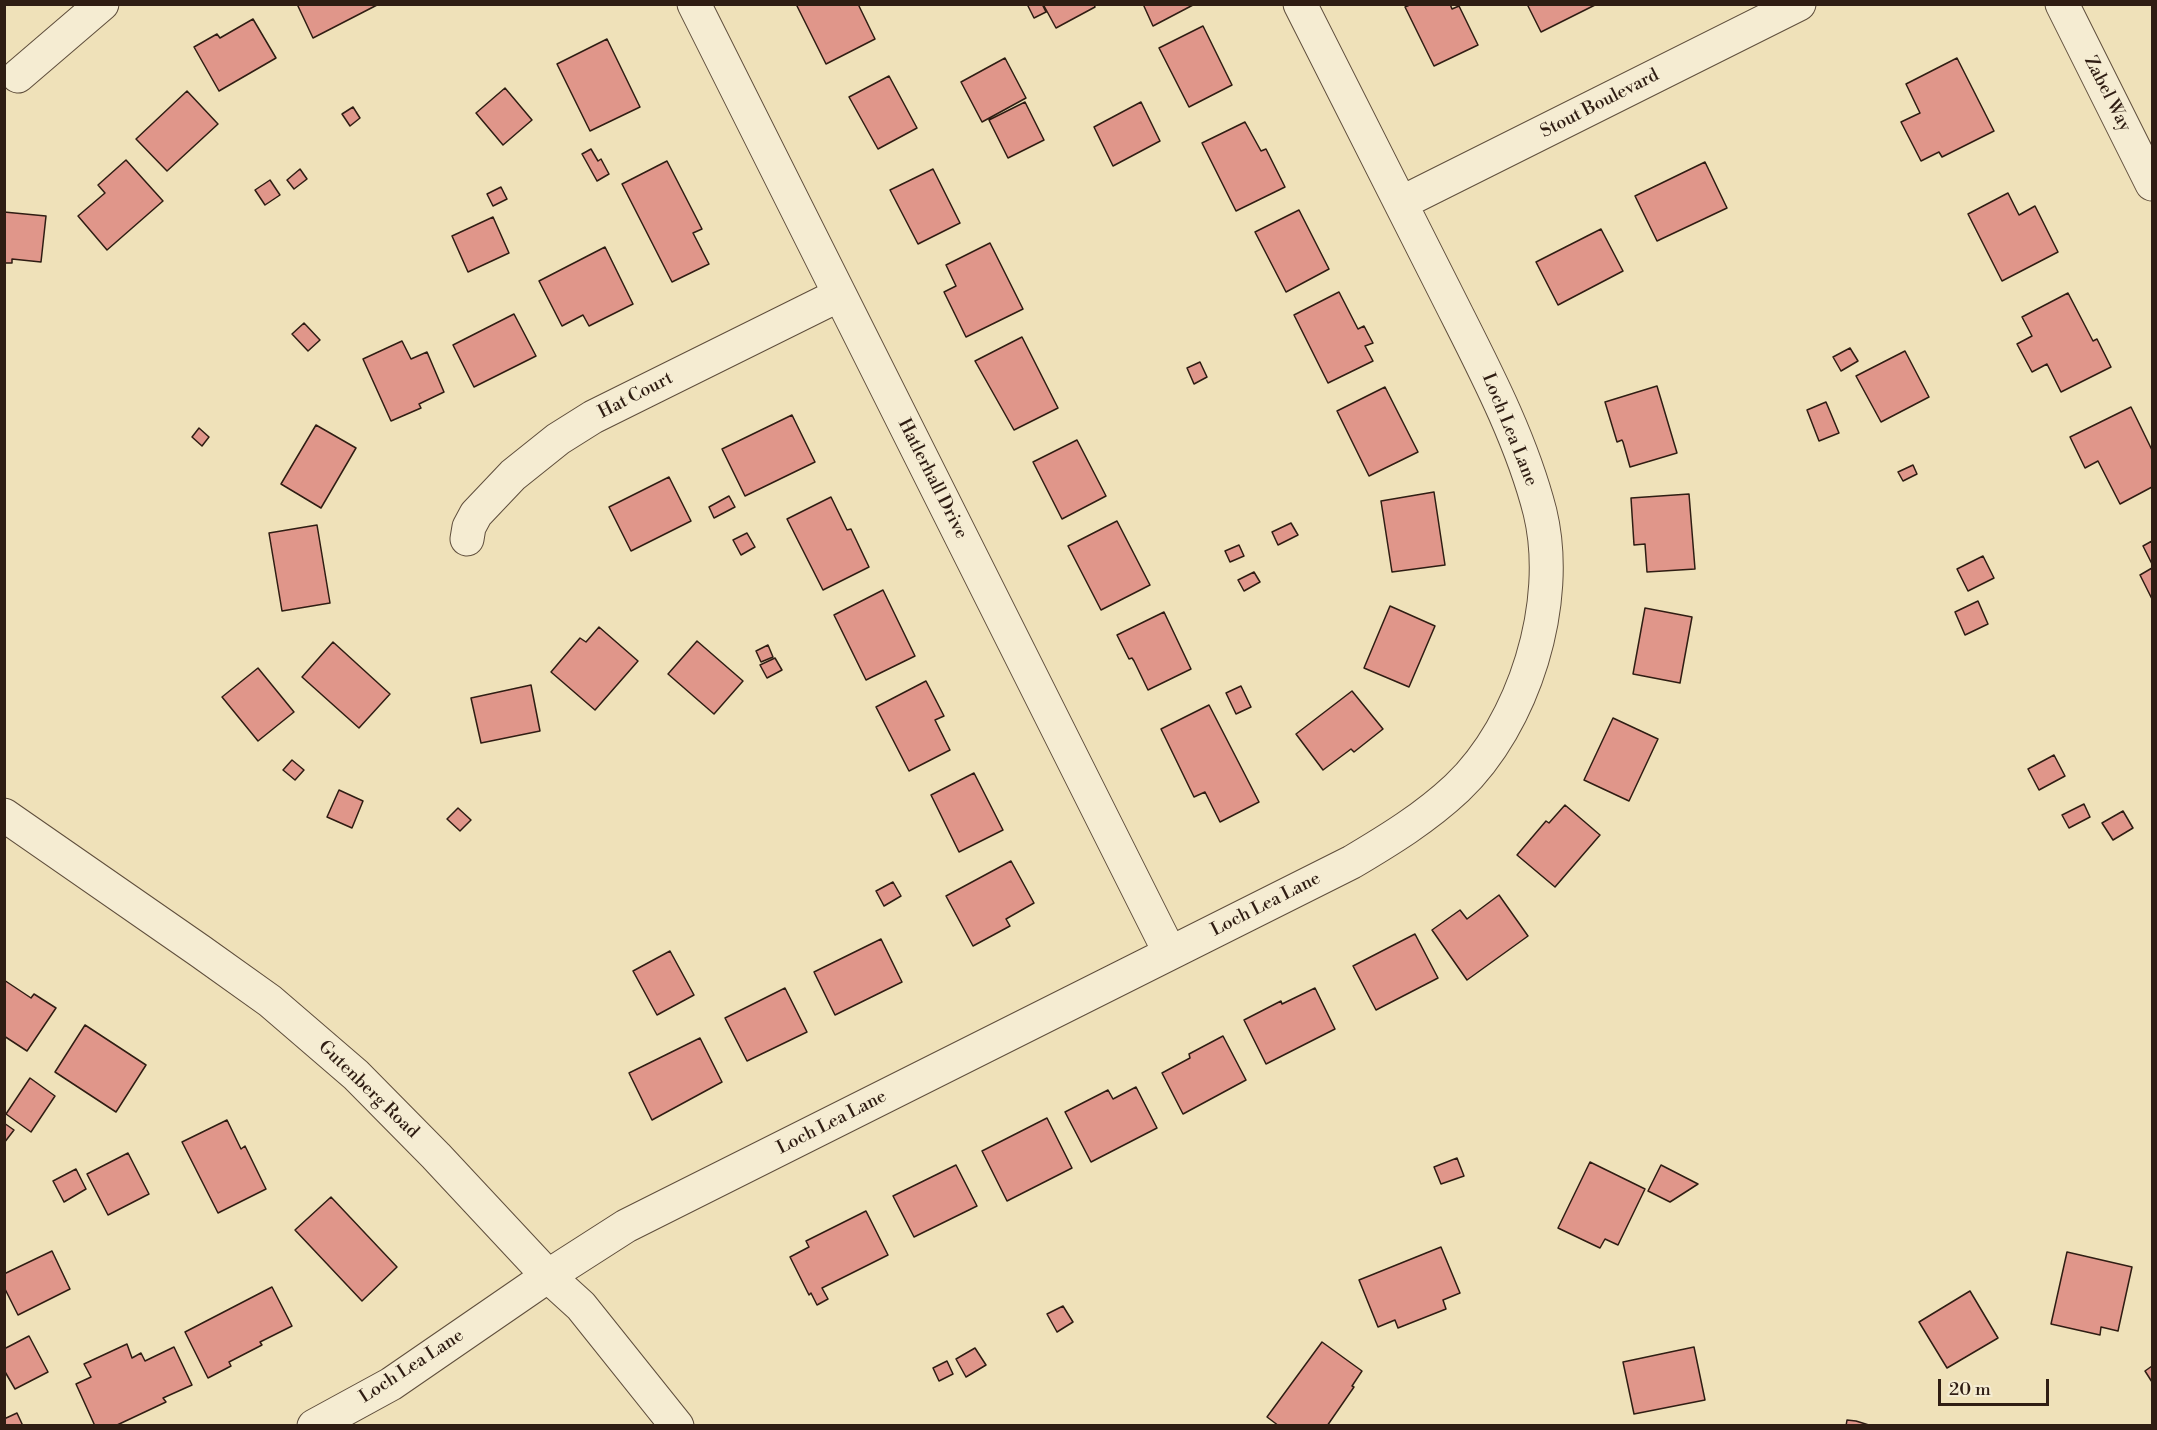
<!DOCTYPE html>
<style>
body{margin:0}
#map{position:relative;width:2157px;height:1430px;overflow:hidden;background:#efe1b9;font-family:"Libre Bodoni",serif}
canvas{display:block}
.frame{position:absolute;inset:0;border:6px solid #2f1d13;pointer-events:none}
.scale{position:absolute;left:1938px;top:1379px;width:111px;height:27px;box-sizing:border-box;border:3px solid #2f1d13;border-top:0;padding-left:8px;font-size:18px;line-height:21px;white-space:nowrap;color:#2f1d13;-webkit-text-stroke:4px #f5ecd2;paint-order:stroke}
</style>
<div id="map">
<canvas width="2157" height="1430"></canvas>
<div class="frame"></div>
<div class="scale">20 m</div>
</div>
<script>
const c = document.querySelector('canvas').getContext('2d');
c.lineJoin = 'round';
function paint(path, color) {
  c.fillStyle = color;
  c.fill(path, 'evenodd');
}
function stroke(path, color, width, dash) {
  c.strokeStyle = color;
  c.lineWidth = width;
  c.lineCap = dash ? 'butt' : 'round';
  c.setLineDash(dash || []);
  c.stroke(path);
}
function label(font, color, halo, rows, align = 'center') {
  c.font = font + ' "Libre Bodoni",serif';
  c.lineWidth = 4.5;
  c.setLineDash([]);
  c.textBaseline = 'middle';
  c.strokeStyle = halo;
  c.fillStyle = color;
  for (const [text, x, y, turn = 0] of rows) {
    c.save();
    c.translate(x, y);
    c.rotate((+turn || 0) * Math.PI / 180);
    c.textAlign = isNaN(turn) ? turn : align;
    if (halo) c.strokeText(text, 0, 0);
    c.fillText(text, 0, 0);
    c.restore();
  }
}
const building = new Path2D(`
 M297 4H379L313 38Z
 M796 4H858L875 39 826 64Z
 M1027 4H1042L1046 12 1034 18Z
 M1043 4H1094L1095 7 1056 28Z
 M1143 4H1193V5L1153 26Z
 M1412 4H1450L1452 9 1459 6 1478 45 1434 66 1405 7Z
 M1527 4H1597L1541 32Z
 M253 19 276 58 219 91 194 47 217 34 220 38Z
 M1203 26 1232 85 1189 107 1159 48Z
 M607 39 640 107 590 131 557 64Z
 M1005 58 1026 98 982 122 961 82Z
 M1957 58 1994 131 1942 157 1939 152 1921 161 1901 122 1920 113 1906 84Z
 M889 76 917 128 878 149 849 97Z
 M505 88 532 120 503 145 476 113Z
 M187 91 218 124 167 171 136 139Z
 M1025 102 1044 140 1008 158 989 120Z
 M1141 102 1160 141 1113 166 1094 127Z
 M353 107 360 118 350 126 342 114Z
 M1245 122 1261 151 1266 149 1285 187 1236 211 1202 143Z
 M591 149 598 161 601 159 609 174 597 181 582 154Z
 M126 160 163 201 107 250 78 216 105 193 98 185Z
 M667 161 702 229 693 233 709 264 672 282 622 184Z
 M1705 162 1727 208 1657 241 1635 196Z
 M300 169 307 179 294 189 287 180Z
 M933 169 960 223 918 244 890 190Z
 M270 180 280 195 265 205 255 190Z
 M501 187 507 199 493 206 487 194Z
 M2008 193 2019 215 2035 206 2058 252 2002 281 1968 214Z
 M1299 210 1329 269 1286 292 1255 232Z
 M4 212 46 216 41 262 12 259V263H4Z
 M493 217 509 253 468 272 452 236Z
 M1601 229 1623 271 1558 305 1536 262Z
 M990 243 1023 309 966 337 944 292 956 286 946 265Z
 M605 247 633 304 589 326 583 315 562 326 539 281Z
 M1339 292 1358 329 1364 326 1373 343 1365 346 1373 361 1328 383 1294 315Z
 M2068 293 2093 341 2097 339 2111 367 2061 392 2047 364 2032 372 2017 344 2032 336 2022 317Z
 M514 314 536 356 474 387 453 345Z
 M304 323 320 340 308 351 292 334Z
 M1022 337 1058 408 1014 430 975 361Z
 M402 341 411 359 427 352 444 392 419 404 421 408 391 421 363 359Z
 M1850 348 1858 361 1841 371 1833 357Z
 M1905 351 1929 397 1881 422 1856 376Z
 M1200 362 1207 377 1194 384 1187 368Z
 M1657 386 1677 453 1630 467 1623 442 1622 440 1617 442 1605 402Z
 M1385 387 1418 452 1369 476 1337 411Z
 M1826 402 1839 433 1819 441 1807 410Z
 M2131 407 2152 450V487L2120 504 2098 461 2085 468 2070 437Z
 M792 415 815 462 745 496 722 449Z
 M316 425 356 448 321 508 281 484Z
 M199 428 209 437 202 446 192 437Z
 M1077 440 1106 496 1062 519 1033 462Z
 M1913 465 1917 474 1903 481 1898 472Z
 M669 477 691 521 631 551 609 507Z
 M1434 492 1445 565 1392 572 1381 501Z
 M1689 494 1695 569 1647 572 1645 544 1634 545 1631 498Z
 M729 496 735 507 714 518 709 507Z
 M831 497 847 530 851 529 869 567 823 590 787 519Z
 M1117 521 1150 585 1101 610 1068 546Z
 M1291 523 1298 535 1278 545 1272 532Z
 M317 525 330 603 282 611 269 533Z
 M747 533 755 547 741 555 733 540Z
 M2152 541V564L2143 546Z
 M1239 545 1244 556 1230 562 1225 551Z
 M1983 556 1994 578 1968 591 1957 569Z
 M2152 568V599L2140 575Z
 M1254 572 1260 582 1244 591 1238 580Z
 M883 590 915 656 866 680 834 615Z
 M1978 601 1988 624 1965 635 1955 612Z
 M1390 606 1435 626 1409 687 1364 668Z
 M1645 608 1692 617 1680 683 1633 674Z
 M1164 612 1191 669 1148 690 1134 661 1132 658 1129 659 1117 635Z
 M599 627 638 661 595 710 551 672 580 638 586 642Z
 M697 641 743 681 714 714 668 674Z
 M333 642 390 694 359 728 302 677Z
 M768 645 773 657 761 662 756 651Z
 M775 658 782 670 767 678 760 665Z
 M258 668 294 712 258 741 222 697Z
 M926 681 944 716 935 720 950 750 909 771 876 707Z
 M531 685 540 731 481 743 471 698Z
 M1241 686 1251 707 1236 714 1226 693Z
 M1352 691 1383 729 1354 752 1351 749 1323 770 1296 734Z
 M1209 705 1259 802 1220 822 1205 792 1194 797 1161 729Z
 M1613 718 1658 739 1629 801 1584 780Z
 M2054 755 2065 776 2039 790 2028 769Z
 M292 760 304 770 295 780 283 770Z
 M974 773 1003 830 959 852 931 795Z
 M339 790 363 801 352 828 327 817Z
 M2084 804 2090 817 2069 828 2062 815Z
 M1565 805 1600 835 1555 887 1517 855 1546 821 1549 823Z
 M458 808 471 820 460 831 447 819Z
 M2123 811 2133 828 2113 840 2102 823Z
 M1011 861 1034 903 1006 919 1010 926 973 946 946 896Z
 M893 882 901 896 884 906 876 891Z
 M1499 895 1528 936 1467 980 1432 930 1460 910 1467 919Z
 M1415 934 1438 978 1376 1010 1353 966Z
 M881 939 902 982 835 1015 814 972Z
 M670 951 694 995 657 1015 633 971Z
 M4 980 31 998 34 994 56 1008 27 1051 4 1036Z
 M785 988 807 1032 747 1061 725 1018Z
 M1315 988 1335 1029 1266 1064 1244 1020 1281 1001 1282 1004Z
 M85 1025 146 1065 116 1112 55 1072Z
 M1223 1036 1246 1080 1183 1114 1162 1073 1190 1058 1189 1054Z
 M700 1038 722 1082 652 1120 629 1073Z
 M30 1078 55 1096 31 1132 6 1114Z
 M1136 1087 1157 1128 1091 1162 1065 1112 1108 1090 1113 1099Z
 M1047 1118 1072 1168 1007 1201 982 1151Z
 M227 1120 241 1149 245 1146 266 1189 218 1213 182 1142Z
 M4 1123 14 1130 4 1143Z
 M128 1153 149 1194 108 1215 87 1174Z
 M1457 1158 1464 1176 1441 1184 1434 1167Z
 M1590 1162 1645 1189 1618 1245 1605 1239 1600 1248 1558 1228Z
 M956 1165 977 1206 914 1237 893 1196Z
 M1661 1165 1698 1184 1670 1202 1648 1191Z
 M76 1169 86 1189 64 1202 53 1181Z
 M331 1197 397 1267 362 1301 295 1230Z
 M866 1211 888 1255 822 1288 828 1299 817 1305 811 1293 809 1295 790 1257 809 1247 806 1241Z
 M1441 1247 1460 1293 1443 1300 1446 1309 1398 1328 1395 1320 1378 1327 1359 1280Z
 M52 1251 70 1289 18 1315 4 1287V1274Z
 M2067 1252 2132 1267 2118 1331 2101 1327 2100 1335 2051 1324Z
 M272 1287 292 1326 260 1342 262 1345 229 1362 231 1366 208 1378 185 1332Z
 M1970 1291 1998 1338 1947 1368 1919 1322Z
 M1063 1306 1073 1322 1057 1332 1047 1314Z
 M29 1336 48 1372 15 1389 4 1370V1349Z
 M1322 1342 1362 1371 1352 1386 1354 1387 1327 1426H1279L1267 1417Z
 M127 1344 132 1358 141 1353 145 1361 174 1347 192 1385 163 1398 166 1402 115 1426H95L76 1384 91 1377 84 1364Z
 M1694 1347 1705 1400 1634 1414 1623 1362Z
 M975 1348 986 1365 966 1377 956 1359Z
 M947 1361 953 1374 939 1381 933 1368Z
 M2152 1366V1382L2145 1371Z
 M17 1413 23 1426H4V1419Z
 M1847 1420 1856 1421 1872 1426H1846Z`);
const street = new Path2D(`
 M694 4 1170 953
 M2062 4 2152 184
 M18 76 102 4
 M1401 203 1799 4
 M467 539 469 527 476 514 513 475 558 439 593 417 839 295
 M4 815 200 951 270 1001 356 1075 436 1156 548 1276 581 1306 677 1426
 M314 1426 391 1384 548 1276 626 1226 1352 862C1389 840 1425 818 1457 788 1524 724 1562 603 1540 512 1520 434 1480 361 1444 289 1396 194 1348 99 1300 4`);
const streetNames = [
 ["Zabel Way",2107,94,63],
 ["Stout Boulevard",1600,104,-27],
 ["Hat Court",636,396,-27],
 ["Loch Lea Lane",1509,430,68],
 ["Hatlerhall Drive",932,479,63],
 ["Loch Lea Lane",1266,905,-27],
 ["Gutenberg Road",368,1090,44],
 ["Loch Lea Lane",832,1123,-27],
 ["Loch Lea Lane",412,1367,-33]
];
paint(building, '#e0968a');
stroke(building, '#2f1d13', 1.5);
stroke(street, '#5f4e3c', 35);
stroke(street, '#f5ecd2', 33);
label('18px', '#2f1d13', '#f5ecd2', streetNames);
</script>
